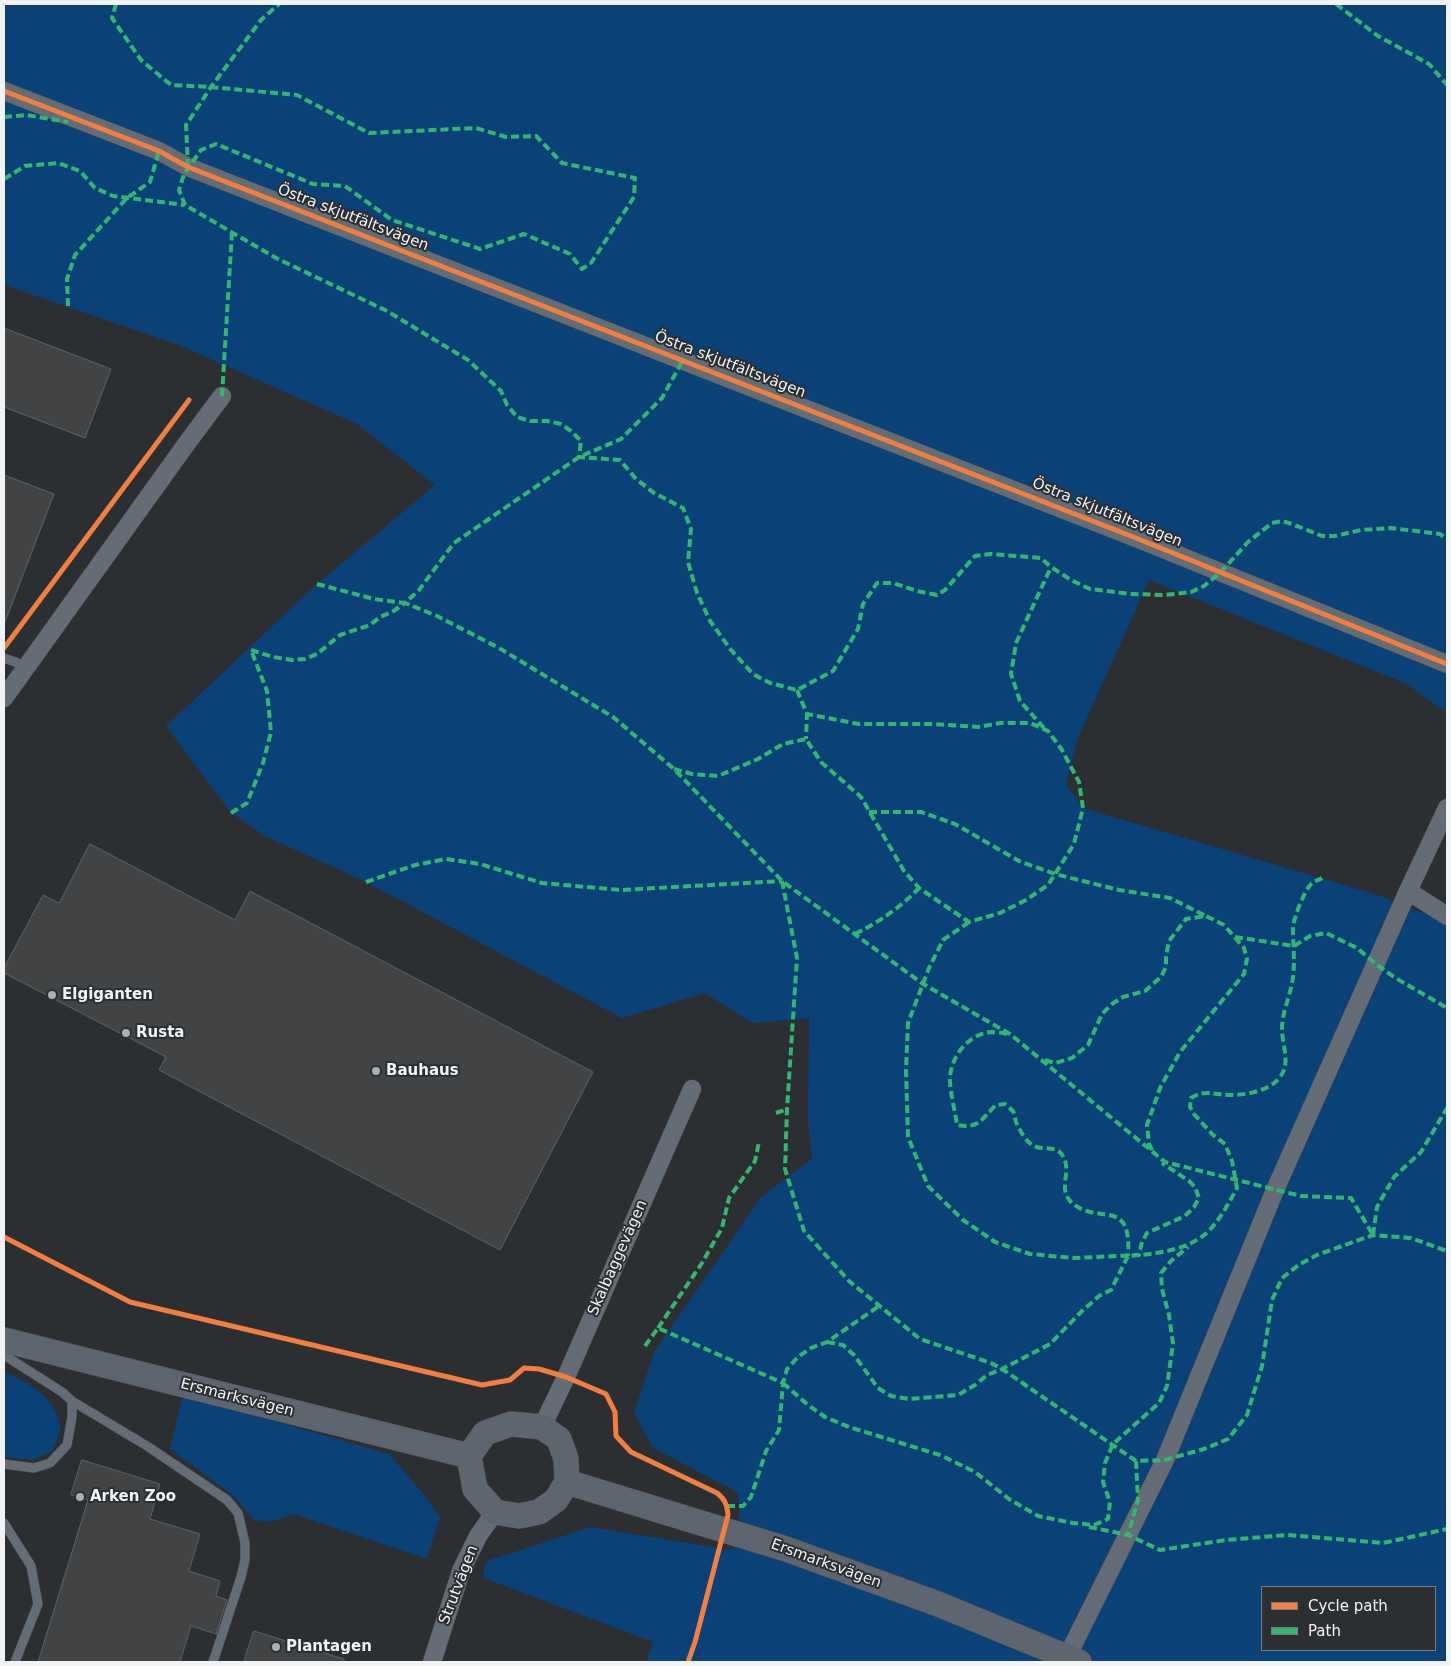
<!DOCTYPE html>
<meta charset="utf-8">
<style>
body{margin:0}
#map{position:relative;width:1451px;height:1666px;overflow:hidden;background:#2c2f31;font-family:"DejaVu Sans",sans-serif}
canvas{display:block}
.frame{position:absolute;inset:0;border:5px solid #f1f3f5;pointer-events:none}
.legend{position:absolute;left:1261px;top:1586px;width:175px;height:65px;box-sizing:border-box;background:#2b2f32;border:1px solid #7a7d80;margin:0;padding:6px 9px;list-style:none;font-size:15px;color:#f1f3f5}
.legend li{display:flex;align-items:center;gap:10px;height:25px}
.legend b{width:25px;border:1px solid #7a7d80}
</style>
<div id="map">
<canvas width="1451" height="1666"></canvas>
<div class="frame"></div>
<ul class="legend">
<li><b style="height:6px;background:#f27e40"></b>Cycle path</li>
<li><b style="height:6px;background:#33b770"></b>Path</li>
</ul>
</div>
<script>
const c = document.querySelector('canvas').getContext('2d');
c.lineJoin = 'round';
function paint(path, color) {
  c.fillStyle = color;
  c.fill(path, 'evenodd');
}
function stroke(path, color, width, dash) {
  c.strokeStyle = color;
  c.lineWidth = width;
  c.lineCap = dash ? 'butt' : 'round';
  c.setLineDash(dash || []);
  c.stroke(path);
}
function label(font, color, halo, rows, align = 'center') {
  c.font = font + ' "DejaVu Sans",sans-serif';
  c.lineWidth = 4;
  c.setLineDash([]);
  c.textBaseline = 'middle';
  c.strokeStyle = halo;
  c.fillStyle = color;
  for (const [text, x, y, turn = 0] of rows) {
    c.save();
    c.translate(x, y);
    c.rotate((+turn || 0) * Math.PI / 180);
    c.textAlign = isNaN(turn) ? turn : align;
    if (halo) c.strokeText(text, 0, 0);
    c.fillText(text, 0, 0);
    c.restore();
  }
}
const green = new Path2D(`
 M4 4H1447V713L1407 684 1149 580 1078 738 1066 784 1083 808 1378 895 1447 923V1662H646L653 1642 484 1578 483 1572 487 1561 590 1527 731 1550 740 1513 737 1492 653 1448 634 1413 654 1352 761 1197 812 1159 808 1122 809 1018 752 1023 705 993 622 1018 366 882 265 836 231 813 166 726 317 584 435 485 357 424 179 345 4 285ZM1262 1587H1435V1650H1262Z
 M4 1372C28 1382 58 1398 60 1428 60 1435 55 1444 52 1451L33 1460 4 1457Z
 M183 1395 389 1454 421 1491 440 1517 427 1559 294 1514 270 1522 254 1520 234 1496 170 1449Z`);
const building = new Path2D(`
 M4 328 111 369 85 438 4 407Z
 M4 475 54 494 5 622H4Z
 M90 844 235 920 250 891 593 1072 500 1250 159 1070 166 1057 4 973V968L43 895 59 903Z
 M82 1460 160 1484 150 1519 200 1534 189 1571 220 1581 216 1596 227 1600 216 1634 191 1626 180 1662H38L88 1500 71 1495Z
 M254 1631 344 1659V1662H244Z`);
const lane = new Path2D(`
 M4 658 26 666
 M4 1355 62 1392 72 1401V1417L67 1445 50 1463 34 1468 4 1464
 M72 1401 147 1446 227 1500 238 1513 245 1543V1560L241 1577 213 1662
 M4 1523 31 1566 38 1604 15 1662`);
const street = new Path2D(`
 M4 91 159 151 188 167 1136 538 1447 664
 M4 698 187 443 222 396
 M1408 891 1447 916
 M542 1427 566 1377 692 1089
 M1067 1657 1165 1460 1275 1190 1408 891 1447 808
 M432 1662 461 1571 478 1536 495 1512`);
const secondary = new Path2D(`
 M4 1340 469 1456
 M511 1424 542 1427 559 1439 566 1459 567 1482 556 1500 539 1512 519 1516 495 1512 475 1489 469 1456 485 1433Z
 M567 1482 786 1549 938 1604 1079 1662`);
const quiet = new Path2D(`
 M116 4 112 18 141 60 171 85 211 87 297 95 369 133 476 128 506 137 536 136 562 163 635 178 634 197 591 263 582 269 570 254 524 234 480 249 392 220 345 186 313 184 216 144 201 150 184 174 179 190 185 205 276 258 387 311 468 360 501 391 507 405 517 417 530 421H547L561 424 571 431 581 441 579 457 620 460 636 479 654 493 683 508 691 529 688 562 697 593 710 621 731 650 753 674 770 683 797 690 833 671 858 629 863 604 877 583H893L917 591 937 595 945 590 975 556 991 554 1041 558 1051 567 1071 580 1090 589 1130 594 1165 595 1191 592 1204 586 1221 572 1248 542 1272 523 1282 521 1292 524 1322 536H1335L1361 530 1391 528 1440 534 1447 539
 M1336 4 1378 36 1429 64 1447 85
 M4 117 26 115 68 122
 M188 167 186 125 211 87 261 20 279 4
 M4 179 25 166 58 163 80 171 95 188 113 196 185 205
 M68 306 67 279 75 255 127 198 150 182 159 151
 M222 396 232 232
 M317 584 374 599 405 603 419 590 454 543 579 457 621 439 662 398 683 360
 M251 650 273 657 292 660 305 659 317 654 340 635 370 625 380 617 392 612 405 603 437 616 499 648 613 717 674 769 782 881 923 984 1010 1034 1165 1162 1301 1196 1351 1198 1373 1235
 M797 690 807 714 806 739
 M1044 728 1020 701 1011 674 1016 643 1051 567
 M674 769 692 774 718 776 758 759 783 744 806 739 821 762 861 797 904 871 919 888 969 922 1000 913 1026 900 1048 885 1074 844 1083 808 1079 782 1062 750 1048 731 1030 723H1000L978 727 934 724H859L807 714
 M869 812H921L955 824 1019 861 1055 874 1119 890 1170 898 1206 916
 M231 813 247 803 263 763 271 732 267 691 251 650
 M782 881 797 958 787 1109 785 1169 804 1231 849 1281 920 1339 991 1363 1002 1369 1136 1461 1165 1460 1204 1449 1228 1439 1247 1415 1262 1366 1272 1300 1282 1278 1300 1264 1317 1255 1373 1235 1411 1238 1447 1251
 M366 882 415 865 446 859 480 864 542 883 621 890 782 881
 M969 922 943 940 929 968 908 1023 906 1070 908 1137 928 1186 963 1220 995 1242 1030 1254 1074 1258 1139 1255 1142 1242 1147 1233 1185 1216 1194 1207 1199 1198 1195 1187 1189 1181 1162 1163
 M855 934C879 922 901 907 919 888
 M1235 937 1294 946 1310 936 1326 933 1357 948 1376 964 1394 977 1447 1008
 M1007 1034C1002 1033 996 1032 991 1032 967 1034 949 1059 950 1082 951 1096 955 1111 957 1125 980 1129 981 1119 996 1105L1005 1104C1007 1106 1011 1109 1013 1111 1015 1114 1015 1119 1016 1122 1020 1131 1026 1142 1034 1146 1044 1151 1058 1144 1064 1158 1071 1173 1058 1189 1071 1202 1098 1227 1132 1195 1128 1256
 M1045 1060 1055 1063 1072 1058 1088 1045 1102 1014 1112 1004 1123 997 1145 991 1161 977 1166 967V956L1169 941 1186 919 1206 916 1224 925 1244 948 1247 959 1244 974 1180 1052 1160 1088 1147 1125 1149 1144 1153 1152
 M776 1113 787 1109
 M1373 1235 1377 1207 1394 1177 1421 1152 1447 1108
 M658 1328 702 1263 722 1228 729 1198 755 1161 759 1142
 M827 1342 843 1345 854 1355 878 1388 891 1396 909 1399 958 1395 975 1385 987 1375 1002 1369 1050 1344 1082 1311 1099 1296 1111 1290 1128 1256C1157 1254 1195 1250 1214 1225 1223 1214 1230 1201 1237 1188L1232 1161 1225 1144 1212 1134 1194 1114 1190 1107 1191 1098C1204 1089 1216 1095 1231 1095 1248 1095 1273 1090 1282 1074 1290 1061 1282 1044 1282 1029 1282 1011 1291 995 1293 977 1295 961 1293 945 1293 928 1293 919 1305 889 1312 883 1314 881 1319 880 1322 878
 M645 1346 658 1328 783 1383 787 1369 798 1357 811 1348 827 1342 879 1306
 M783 1383 808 1405 825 1417 849 1427 940 1455 975 1472 1009 1499 1038 1516 1073 1523 1094 1525 1108 1519 1110 1502 1103 1482 1105 1463 1113 1444 1159 1403 1167 1386 1173 1344 1169 1315 1162 1289 1161 1273 1171 1261 1188 1247
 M1136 1461 1138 1500 1128 1535 1160 1550 1226 1540 1287 1535 1383 1543 1447 1529
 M727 1506H743L751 1497 766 1451 779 1430 783 1383
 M1089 1527 1128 1535`);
const cycleway = new Path2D(`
 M4 91 159 151 188 167 1136 538 1447 664
 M4 648 189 400
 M4 1237 130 1302 482 1385 510 1380 524 1368 539 1369 566 1377 606 1394 615 1412 616 1436 631 1452 717 1493C725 1499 727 1505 728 1515L695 1642 688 1662`);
const markers = [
 [52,995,5,"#acaeb0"],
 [126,1033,5,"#acaeb0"],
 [376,1071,5,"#acaeb0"],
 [80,1497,5,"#acaeb0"],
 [276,1647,5,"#acaeb0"]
];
const streetNames = [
 ["Östra skjutfältsvägen",353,218,21],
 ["Östra skjutfältsvägen",730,365,21],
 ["Östra skjutfältsvägen",1107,513,22],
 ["Skalbaggevägen",618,1258,-66],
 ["Ersmarksvägen",237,1398,14],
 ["Ersmarksvägen",826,1564,20],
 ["Strutvägen",459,1585,-69]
];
const poiNames = [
 ["Elgiganten",62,995],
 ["Rusta",136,1033],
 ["Bauhaus",386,1071],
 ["Arken Zoo",90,1497],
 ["Plantagen",286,1647]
];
paint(green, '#0a4177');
paint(building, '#414345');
stroke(building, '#5f6162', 1);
stroke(lane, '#484a4c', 10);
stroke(street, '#484a4c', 19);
stroke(secondary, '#484a4c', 26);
stroke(lane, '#646c76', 9);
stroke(street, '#646c76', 18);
stroke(secondary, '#5d656e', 25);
stroke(quiet, '#33b770', 4, [8, 4]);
stroke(cycleway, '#f27e40', 5);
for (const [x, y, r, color] of markers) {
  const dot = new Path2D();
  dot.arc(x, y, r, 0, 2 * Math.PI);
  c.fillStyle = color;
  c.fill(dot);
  stroke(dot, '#2b2f32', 2);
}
label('15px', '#f1f3f5', '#2b2f32', streetNames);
label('bold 15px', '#f1f3f5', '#2b2f32', poiNames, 'left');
</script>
